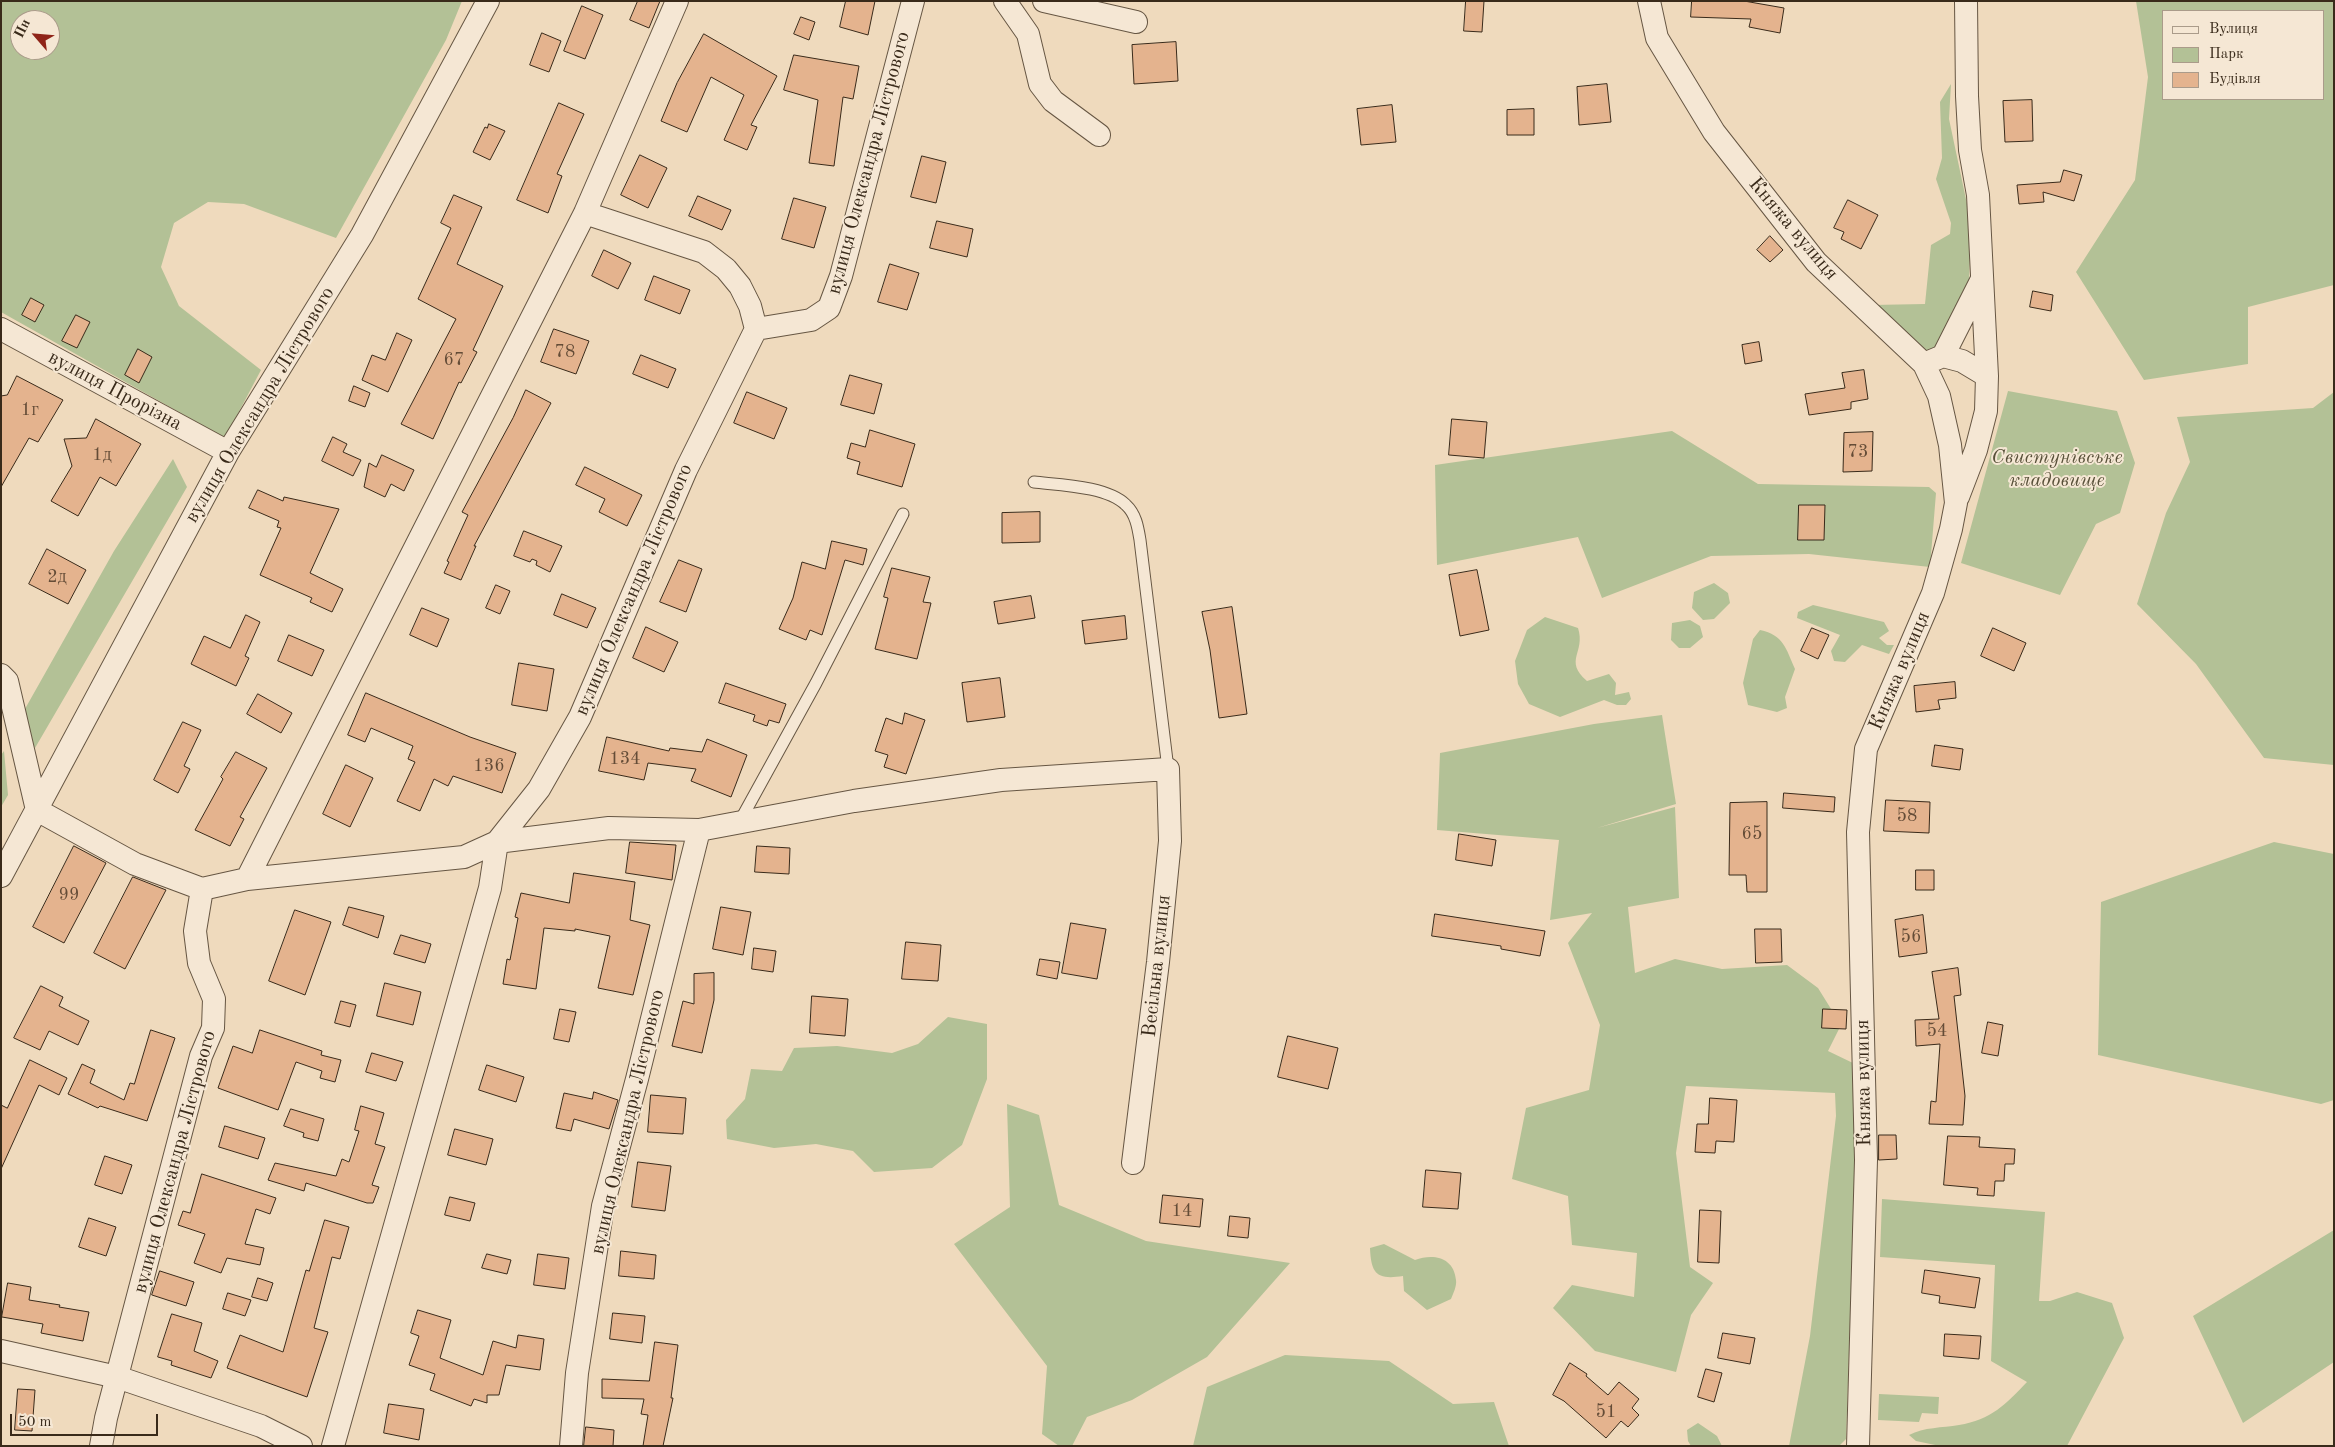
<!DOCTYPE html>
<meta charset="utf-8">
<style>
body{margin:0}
#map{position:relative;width:2335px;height:1447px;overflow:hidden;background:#efdabd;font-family:"Old Standard TT",serif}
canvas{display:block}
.frame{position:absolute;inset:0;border:2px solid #392a1a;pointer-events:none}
.legend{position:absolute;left:2162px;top:10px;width:162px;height:90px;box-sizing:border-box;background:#f5e7d4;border:1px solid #aa9b8a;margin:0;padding:6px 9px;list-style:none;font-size:15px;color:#392a1a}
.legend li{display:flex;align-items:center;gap:10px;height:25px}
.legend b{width:25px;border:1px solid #aa9b8a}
.north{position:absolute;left:10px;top:10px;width:50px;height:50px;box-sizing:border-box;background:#f5e7d4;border:1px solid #aa9b8a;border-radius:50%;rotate:297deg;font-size:14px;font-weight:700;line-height:20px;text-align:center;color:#392a1a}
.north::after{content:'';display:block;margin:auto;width:18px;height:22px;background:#8f2418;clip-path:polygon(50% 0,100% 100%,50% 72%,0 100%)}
.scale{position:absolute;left:10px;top:1414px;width:148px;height:22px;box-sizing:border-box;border:2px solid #392a1a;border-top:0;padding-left:6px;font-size:15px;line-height:18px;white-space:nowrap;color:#392a1a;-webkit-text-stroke:4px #f5e7d4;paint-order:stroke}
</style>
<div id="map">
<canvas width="2335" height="1447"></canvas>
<div class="frame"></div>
<ul class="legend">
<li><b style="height:6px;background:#f5e7d4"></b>Вулиця</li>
<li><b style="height:14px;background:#b3c196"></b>Парк</li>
<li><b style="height:14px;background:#e4b38e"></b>Будівля</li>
</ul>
<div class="north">Пн</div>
<div class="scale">50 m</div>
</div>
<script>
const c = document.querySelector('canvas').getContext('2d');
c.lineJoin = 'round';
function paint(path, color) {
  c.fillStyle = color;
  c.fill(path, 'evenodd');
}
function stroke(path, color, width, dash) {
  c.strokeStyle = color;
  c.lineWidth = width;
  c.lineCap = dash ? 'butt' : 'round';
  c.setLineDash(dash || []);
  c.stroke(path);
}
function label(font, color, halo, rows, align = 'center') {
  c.font = font + ' "Old Standard TT",serif';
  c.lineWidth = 4;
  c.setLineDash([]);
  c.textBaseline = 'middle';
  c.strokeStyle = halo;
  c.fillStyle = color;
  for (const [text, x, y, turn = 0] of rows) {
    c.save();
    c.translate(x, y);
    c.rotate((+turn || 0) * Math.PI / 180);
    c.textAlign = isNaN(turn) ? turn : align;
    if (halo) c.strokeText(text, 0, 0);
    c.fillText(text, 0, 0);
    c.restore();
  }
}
const green = new Path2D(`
 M1 1H462L446 40 336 238 244 204 208 202 174 223 161 267 179 306 261 370 225 438 1 312ZM20 20H50V50H20Z
 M2136 1H2334V285L2248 307V364L2144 380 2076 272 2135 180 2148 77ZM2164 11H2324V99H2164Z
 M1951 84 1949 119 1971 223 1969 282 1939 347 1928 352 1890 327 1872 305 1925 304 1931 245 1950 234 1951 223 1936 179 1942 158 1940 102Z
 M2008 391 2117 411 2135 463 2120 513 2096 524 2060 595 1961 563Z
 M2334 392V765L2264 758 2196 664 2137 604 2166 513 2190 462 2177 417 2313 408Z
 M1672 431 1758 484 1929 487 1936 493 1930 567 1809 554 1711 556 1602 598 1578 537 1437 565 1435 465Z
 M173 459 187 487 35 748 21 716 114 551Z
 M1714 583 1728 593 1730 603 1714 619 1703 620 1692 608 1694 592Z
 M1813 605 1884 622 1889 631 1879 638 1887 645H1894L1889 654 1862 645 1845 662 1834 661 1831 651 1840 635 1797 618 1798 612Z
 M1545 617 1578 628C1586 653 1563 660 1587 681L1609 674 1616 683 1615 695 1629 692 1631 699 1626 705H1617L1604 700 1560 717 1529 704 1518 684 1515 661 1527 630Z
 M1690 620 1700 626 1703 637 1690 648H1679L1671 640 1672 623Z
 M1760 630C1784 635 1786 649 1795 669L1785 697 1787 708 1777 712 1748 705 1743 683 1753 639Z
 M1662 715 1676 804 1597 828 1675 807 1679 898 1628 907 1635 973 1675 959 1722 969 1787 965 1818 988 1841 1025 1828 1051 1855 1064 1858 1098 1846 1439 1839 1446H1789L1810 1336 1836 1116 1835 1093 1686 1086 1676 1153 1690 1267 1713 1283 1691 1315 1676 1372 1595 1351 1553 1308 1572 1285 1634 1297 1637 1253 1572 1245 1568 1196 1512 1179 1526 1108 1589 1090 1600 1025 1568 943 1592 913 1550 920 1559 840 1437 830 1440 753 1594 724Z
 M4 751 8 795 1 807V755Z
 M2274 842 2334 854V1100L2321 1104 2098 1055 2101 902Z
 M948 1017 987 1024V1079L962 1145 932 1168 874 1172 853 1151 816 1144 774 1148 727 1139 726 1120 745 1099 751 1069 782 1071 794 1048 837 1046 892 1053 918 1044Z
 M1007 1104 1039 1115 1059 1205 1146 1241 1290 1263 1207 1357 1132 1400 1087 1417 1072 1446H1059L1042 1434 1047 1366 954 1244 1010 1207Z
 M1882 1199 2045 1212 2039 1301H2050L2077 1292 2112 1303 2124 1338 2067 1446H1940L1916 1441 1909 1435C1924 1427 1942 1428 1959 1425 1991 1420 2006 1404 2027 1382L1991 1361 1995 1265 1880 1257Z
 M2334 1230V1362L2243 1423 2193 1316Z
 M1384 1244 1415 1260C1433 1253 1454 1257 1456 1280 1457 1286 1453 1294 1451 1299L1427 1310 1404 1291 1403 1276C1377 1280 1371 1274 1370 1248Z
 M1285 1355 1389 1361 1453 1404 1494 1402 1509 1446H1193L1207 1387Z
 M1879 1394 1939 1397 1938 1414 1922 1413 1919 1422 1878 1420Z
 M1698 1423 1717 1436 1722 1446H1691L1688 1441 1687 1430Z`);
const building = new Path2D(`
 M638 1H660L649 28 630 20Z
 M846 1H875L868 35 840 27Z
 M1466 1H1484L1482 32 1464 31Z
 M1692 1H1744L1784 8 1780 33 1749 27 1751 19 1691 17Z
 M582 6 603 15 585 59 564 51Z
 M801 17 815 22 809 40 794 34Z
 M542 33 561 41 549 72 530 65Z
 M704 34 777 76 751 125 757 127 747 150 724 140 744 95 711 77 687 132 661 121 677 83Z
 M1176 42 1178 81 1134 84 1132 45Z
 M794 55 859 66 853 99 843 97 834 166 809 163 818 100 784 90Z
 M1607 84 1611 122 1579 125 1577 87Z
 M2032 100 2033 141 2005 142 2003 101Z
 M559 103 584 114 557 174 562 176 548 213 517 200Z
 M1392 105 1396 142 1361 145 1357 109Z
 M1534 109V135H1507V110Z
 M489 124 505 131 490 160 473 152 485 127 487 128Z
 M640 155 667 168 648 208 621 195Z
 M922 156 946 162 936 203 911 197Z
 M2064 170 2082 175 2074 201 2043 192 2044 202 2019 204 2017 185 2060 182Z
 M454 195 482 207 457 264 503 286 473 350 477 352 461 383 459 382 433 439 401 424 456 319 418 299 451 228 441 223Z
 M698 196 731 210 722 230 689 216Z
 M794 198 826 207 814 248 782 239Z
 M1848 200 1878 215 1861 249 1841 239 1844 232 1834 228Z
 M937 221 973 229 967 257 930 248Z
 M1770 236 1783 250 1770 262 1757 250Z
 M604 250 631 263 618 289 592 276Z
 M890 264 919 273 907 310 878 302Z
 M654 276 690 290 680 314 645 300Z
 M2033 291 2053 295 2051 311 2030 307Z
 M31 298 44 305 35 322 22 315Z
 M76 315 90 322 77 348 62 341Z
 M554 329 589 341 576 374 541 362Z
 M397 333 412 340 388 392 362 380 372 355 385 360Z
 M1759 342 1762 361 1745 364 1742 345Z
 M138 349 152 357 139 383 125 375Z
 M641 355 676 369 668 388 633 374Z
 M1864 370 1868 399 1851 402V409L1809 415 1805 394 1845 388 1842 373Z
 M850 375 882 384 874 414 841 405Z
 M17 376 63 400 38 442 29 438 1 487V396L7 395Z
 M354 386 370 393 365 407 349 401Z
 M526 390 551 403 474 546H476L461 580 444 573 449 562 447 561 468 515 462 512 513 418Z
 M747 392 787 408 774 439 734 423Z
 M96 419 141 444 116 486 100 477 78 516 51 501 72 466 64 439 86 438Z
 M1452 419 1487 422 1484 458 1449 455Z
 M870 430 915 444 902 487 857 474 860 462 847 458 851 443 865 447Z
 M1873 432 1872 471 1843 472 1844 433Z
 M333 437 347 444 343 452 361 460 353 476 322 461Z
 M382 455 414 470 404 491 391 484 385 497 364 487 369 463 376 467Z
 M585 467 642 495 627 526 599 512 605 499 576 485Z
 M258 490 283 501 284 497 339 509 310 573 343 589 332 612 310 602 312 598 260 575 281 528 277 527 279 521 249 508Z
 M1799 505H1825L1824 540H1798Z
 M1040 512V542L1002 543V513Z
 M524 531 562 546 550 572 536 565 537 561 532 559 530 562 514 556Z
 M832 541 867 549 863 565 845 560 822 635 810 630 806 640 779 629 793 598 802 562 825 569Z
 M47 549 86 570 68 604 29 584Z
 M679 560 702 569 686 612 660 602Z
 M892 568 930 577 923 602 931 603 917 659 875 649 888 598 884 597Z
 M1477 570 1489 630 1460 636 1449 575Z
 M496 585 510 591 500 614 486 608Z
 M562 594 596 608 587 628 554 615Z
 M1031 596 1035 618 998 624 994 602Z
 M1232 607 1247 714 1219 718 1210 650 1202 612Z
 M422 608 449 619 437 647 410 635Z
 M246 615 260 622 245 656 249 658 236 686 191 664 204 636 230 648Z
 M1125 616 1127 639 1085 644 1082 621Z
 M646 627 678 642 664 672 633 658Z
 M1812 628 1829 635 1818 659 1801 651Z
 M1993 628 2026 643 2014 671 1981 656Z
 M289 635 324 650 312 676 278 661Z
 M519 663 554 669 547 711 512 705Z
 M1000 678 1005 717 967 722 962 683Z
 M1955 682 1956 698 1938 700 1940 709 1916 712 1914 686Z
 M726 683 786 704 779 723 769 720 767 726 753 721 755 715 719 703Z
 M366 693 470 737 516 753 502 793 453 776 448 786 434 779 420 811 397 801 415 762 408 759 413 746 371 728 365 742 348 735Z
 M258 694 292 713 281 733 247 714Z
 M905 713 925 720 906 774 884 767 888 755 875 751 886 718 902 724Z
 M183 722 201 730 184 766 190 769 178 793 154 780Z
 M607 737 669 751 670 748 702 752 707 739 747 755 731 797 691 781 696 769 648 763 644 780 599 771Z
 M1935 745 1963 749 1960 770 1932 766Z
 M236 752 267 768 240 817 244 819 230 846 195 830 223 779 221 777Z
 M346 765 373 778 350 827 323 814Z
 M1784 793 1835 797 1834 812 1783 808Z
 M1886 800 1930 802 1929 833 1884 831Z
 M1767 802V892H1747L1746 875H1729L1730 803Z
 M1459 834 1496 840 1492 866 1456 860Z
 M630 842 676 845 672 880 626 873Z
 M74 846 106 863 64 943 33 927Z
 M757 846 790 848 789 874 755 872Z
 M1916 870H1934V890H1916Z
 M574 873 635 882 630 920 650 925 633 995 598 988 610 936 575 929V931L544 928 536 989 503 984 507 959 510 960 518 918 515 917 521 893 569 903Z
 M133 877 166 890 125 969 94 953Z
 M349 907 384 916 378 938 343 925Z
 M721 907 751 912 743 955 713 949Z
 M295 910 331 922 305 995 269 981Z
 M1435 914 1545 931 1540 956 1501 949V946L1432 936Z
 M1923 915 1927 953 1899 957 1895 920Z
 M1071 923 1106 929 1097 979 1062 973Z
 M1755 929H1781L1782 962 1756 963Z
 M401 935 431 944 425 963 394 954Z
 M906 942 941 945 938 981 902 979Z
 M754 948 776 951 773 972 752 969Z
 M1040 959 1060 962 1057 979 1037 975Z
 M1958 968 1961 995 1954 996 1965 1096 1963 1125 1929 1124 1931 1101 1936 1102 1940 1044 1916 1046 1915 1020 1939 1019 1932 972Z
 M714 973V1000L702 1053 672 1046 683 1001 694 1004V974Z
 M385 983 421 992 413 1025 377 1016Z
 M41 986 63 997 59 1006 89 1021 78 1045 49 1031 40 1050 14 1038Z
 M812 996 848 999 845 1036 810 1033Z
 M341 1001 356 1005 350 1027 335 1023Z
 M560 1009 576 1012 569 1042 554 1039Z
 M1823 1009 1847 1010 1846 1029 1822 1028Z
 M1988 1022 2003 1025 1998 1056 1982 1053Z
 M151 1030 175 1038 147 1121 100 1106 98 1108 68 1094 82 1064 95 1070 90 1083 124 1100 130 1083 134 1084Z
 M260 1030 322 1051 321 1055 341 1060 335 1082 320 1078 322 1071 296 1062 278 1110 218 1088 233 1046 252 1053Z
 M1288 1036 1338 1048 1328 1089 1278 1077Z
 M372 1053 403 1062 396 1081 366 1072Z
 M30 1060 67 1078 59 1095 39 1085 1 1169V1105L7 1108Z
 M487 1065 524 1077 516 1102 479 1090Z
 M594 1092 618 1100 609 1129 574 1119 571 1131 556 1128 564 1093 592 1099Z
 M651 1095 686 1098 683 1134 648 1132Z
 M1710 1098 1737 1100 1734 1142 1716 1141 1715 1153 1695 1152 1697 1124H1708Z
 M361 1106 384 1113 375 1144 385 1147 372 1185 379 1187 373 1203H367L306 1183 304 1191 268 1180 275 1163 336 1176 342 1159 349 1162 359 1131 355 1130Z
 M291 1109 324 1119 318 1141 303 1137 304 1133 284 1126Z
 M225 1126 265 1138 258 1159 219 1147Z
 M455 1129 493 1139 486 1165 448 1155Z
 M1879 1135H1896L1897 1159 1879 1160Z
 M1948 1136 1980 1137 1979 1147 2015 1149 2014 1164H2005L2004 1181H1995L1994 1196 1977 1195 1978 1188 1944 1185Z
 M105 1156 132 1165 122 1194 95 1185Z
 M638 1162 671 1166 665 1211 632 1207Z
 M1426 1170 1461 1173 1458 1209 1423 1207Z
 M202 1174 276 1198 270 1214 256 1209 245 1244 264 1248 260 1265 227 1258 221 1273 194 1263 205 1234 178 1225 183 1211 190 1213Z
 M1163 1195 1203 1199 1200 1227 1160 1223Z
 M450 1197 475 1203 470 1221 445 1215Z
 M1700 1210 1721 1211 1719 1263 1698 1262Z
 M1230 1216 1250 1218 1248 1238 1228 1236Z
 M89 1218 116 1227 106 1256 79 1247Z
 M325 1220 349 1227 340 1259 332 1257 314 1328 328 1332 307 1397 227 1368 240 1335 283 1352 306 1270 309 1271Z
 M621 1251 656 1255 654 1279 619 1276Z
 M487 1254 511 1260 507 1274 482 1268Z
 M538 1254 569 1258 565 1289 534 1285Z
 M1925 1270 1980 1278 1975 1308 1939 1303 1940 1296 1922 1293Z
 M160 1271 194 1282 186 1306 152 1295Z
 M258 1278 273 1283 267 1301 252 1297Z
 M8 1283 31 1287 29 1300 60 1305 59 1307 89 1312 83 1341 41 1333 43 1324 2 1317Z
 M228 1293 251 1300 245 1316 223 1309Z
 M418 1310 451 1320 440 1358 483 1375 493 1341 516 1348 518 1335 544 1339 540 1370 506 1365 499 1395H487V1403L474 1399 471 1406 430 1390 435 1374 409 1365 419 1336 411 1333Z
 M613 1313 645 1316 642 1343 610 1339Z
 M172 1314 202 1323 194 1351 218 1361 211 1378 171 1365 172 1361 158 1357Z
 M1723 1333 1755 1338 1750 1364 1718 1358Z
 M1945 1334 1981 1336 1979 1359 1944 1356Z
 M655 1342 678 1345 671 1398H673L663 1446H643L648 1415 641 1414 644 1399 602 1398V1379L649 1381Z
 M1570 1363 1587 1374 1586 1376 1608 1395 1619 1382 1639 1399 1632 1408 1639 1415 1628 1427 1621 1421 1606 1438 1564 1401 1553 1395Z
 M1706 1369 1722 1373 1714 1402 1698 1397Z
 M18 1389 35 1390 32 1431 15 1430Z
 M389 1404 424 1409 419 1440 384 1433Z
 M586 1427 614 1430 613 1446H584Z`);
const service = new Path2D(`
 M1034 482C1059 485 1107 486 1126 505 1136 514 1138 528 1140 540L1168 769
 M740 821 816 683 903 514`);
const minor = new Path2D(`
 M1005 1 1028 34 1040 84 1053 101 1099 135
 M1044 1 1136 22
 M1649 1 1657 38 1714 132 1816 262 1924 364 1939 396 1950 445 1956 503 1951 529 1933 593 1866 749 1858 832 1866 1160 1858 1446
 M585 213 704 252 726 269 740 286 750 306 756 329
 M1 329 228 452
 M1943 356 1962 361 1987 376
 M1924 364 1943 356 1982 279
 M1958 497 1976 450 1986 411 1987 376 1978 195 1970 150 1967 96 1966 1
 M1 675 7 681 37 810 135 864 202 889 247 879 585 213 677 1
 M1 876 228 452 362 235 488 1
 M247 879 464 857 497 842 609 828 699 830 854 801 1001 780 1168 769 1170 841 1158 962 1133 1163
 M1 1351 117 1377 261 1426 301 1446
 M101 1446 106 1418 201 1056 213 1028 214 999 199 963 195 931 202 889
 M333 1446 490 888 497 842 539 789 580 717 686 470 756 329 811 320 829 308 841 276 913 1
 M571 1446 577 1373 603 1206 637 1079 699 830`);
const numberNames = [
 ["78",565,352],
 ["67",454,360],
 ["1г",30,410],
 ["73",1858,452],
 ["1д",102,455],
 ["2д",57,577],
 ["134",625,759],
 ["136",489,766],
 ["58",1907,816],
 ["65",1752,834],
 ["99",69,895],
 ["56",1911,937],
 ["54",1937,1031],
 ["14",1182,1211],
 ["51",1606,1412]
];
const streetNames = [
 ["вулиця Олександра Лістрового",869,163,-75],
 ["Княжа вулиця",1793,229,50],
 ["вулиця Прорізна",115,391,28],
 ["вулиця Олександра Лістрового",260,405,-59],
 ["вулиця Олександра Лістрового",634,590,-67],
 ["Княжа вулиця",1900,671,-67],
 ["Весільна вулиця",1157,966,-84],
 ["Княжа вулиця",1864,1083,-91],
 ["вулиця Олександра Лістрового",628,1122,-77],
 ["вулиця Олександра Лістрового",175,1162,-75]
];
const parkNames = [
 ["Свистунівське",2057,458],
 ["кладовище",2057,481]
];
paint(green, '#b3c196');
paint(building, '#e4b38e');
stroke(building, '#392a1a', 1);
stroke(service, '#665643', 13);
stroke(minor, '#665643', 24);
stroke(service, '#f5e7d4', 11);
stroke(minor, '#f5e7d4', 22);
label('18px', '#644c37', null, numberNames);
label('20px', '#392a1a', '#f5e7d4', streetNames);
label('italic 20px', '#585039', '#f5e7d4', parkNames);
</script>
